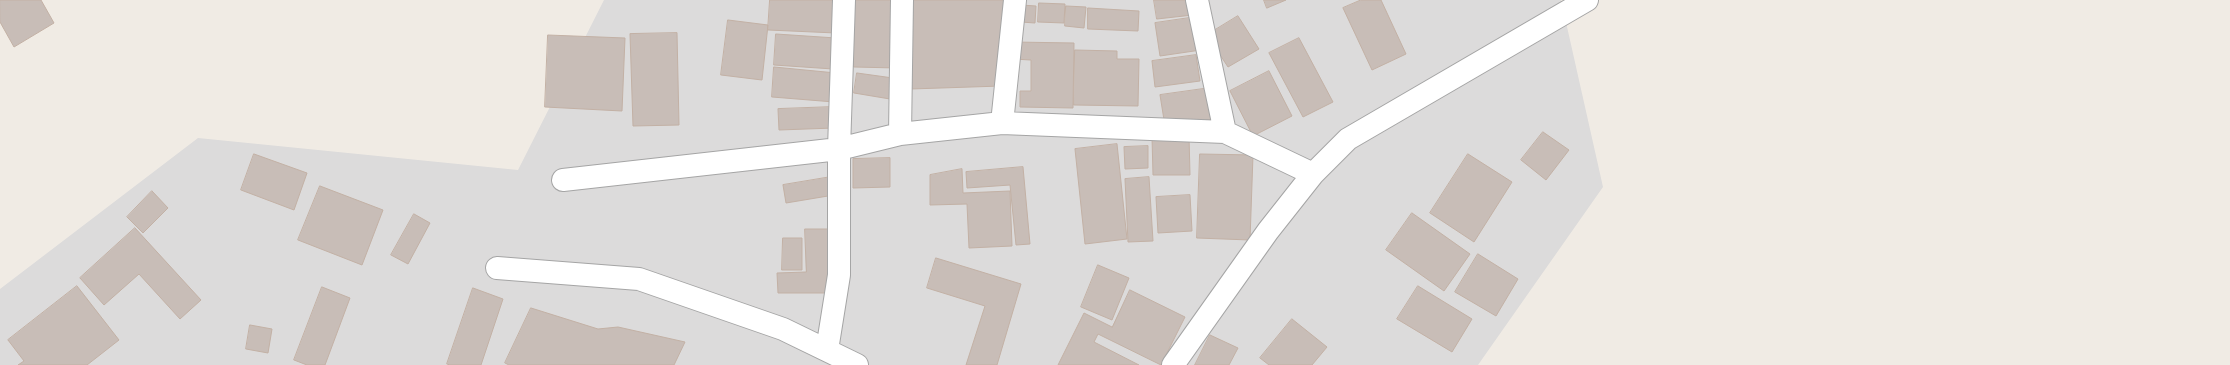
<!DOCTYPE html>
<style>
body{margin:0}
canvas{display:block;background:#f0ebe4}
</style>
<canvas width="2230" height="365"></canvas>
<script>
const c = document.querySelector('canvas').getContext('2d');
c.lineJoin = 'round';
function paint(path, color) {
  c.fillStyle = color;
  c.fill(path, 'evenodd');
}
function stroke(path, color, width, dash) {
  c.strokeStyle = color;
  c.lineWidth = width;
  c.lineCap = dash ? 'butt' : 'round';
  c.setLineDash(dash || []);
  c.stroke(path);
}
const residential = new Path2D(`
 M604 0H1561L1603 187 1478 365H0V289L198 138 518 170Z`);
const building = new Path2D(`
 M0 0H41L54 23 14 47 0 22Z
 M770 0H837L836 33 768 30Z
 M855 0H898L897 68 854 67Z
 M908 0H1005L1001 86 911 89Z
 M1154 0H1191L1193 15 1157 19Z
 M1264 0H1286L1267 8Z
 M1361 0H1381L1406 54 1372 70 1343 8Z
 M1039 3 1065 4 1064 23 1038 22Z
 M1021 5 1036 6 1035 23 1021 22Z
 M1066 6 1086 7 1084 28 1065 26Z
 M1088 8 1139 11 1138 31 1088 29Z
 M1238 16 1259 49 1228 67 1207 35Z
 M1196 17 1201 50 1160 56 1155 23Z
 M728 20 768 25 762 80 721 75Z
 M677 33 679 125 633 126 630 34Z
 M776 34 836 38 833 69 774 65Z
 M548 35 625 38 622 111 545 107Z
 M1299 38 1333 102 1303 117 1269 53Z
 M1013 42 1074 43 1073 108 1020 107V91H1031V60L1013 59Z
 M1075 50 1117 51V59H1139L1138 106 1074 105Z
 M1196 55 1200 81 1155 87 1152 61Z
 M774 67 836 73 834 102 772 97Z
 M1269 71 1292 116 1253 136 1230 91Z
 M857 73 893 78 890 99 854 93Z
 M1210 88 1214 119 1165 126 1160 95Z
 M833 107 834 128 779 130 778 109Z
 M1543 132 1569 150 1546 180 1521 160Z
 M1189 136 1190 175H1153L1152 137Z
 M1117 144 1127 239 1085 244 1075 149Z
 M1148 146V168L1125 169 1124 147Z
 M254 154 307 173 294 210 241 190Z
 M1200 154 1253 155 1250 240 1197 238Z
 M1468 154 1512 182 1474 242 1430 213Z
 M890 158V187L853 188V159Z
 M1023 167 1030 244 1016 245 1010 185 967 188 966 172Z
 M962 169 963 193 1010 191 1012 246 969 248 967 204 930 205V175Z
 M831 177 834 195 786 203 783 185Z
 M1149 177 1153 241 1128 242 1125 179Z
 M320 186 383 210 362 265 298 240Z
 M152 191 168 208 143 233 127 217Z
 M1190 195 1192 231 1158 233 1156 197Z
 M1412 213 1470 254 1444 291 1386 250Z
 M414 214 430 223 408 264 391 255Z
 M135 228 201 300 180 319 139 274 104 305 80 278Z
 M805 229H830L831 293H778L777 273 806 272Z
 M783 238H802V270H782Z
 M1478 254 1518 279 1496 316 1455 292Z
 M936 258 1021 284 997 365H966L985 306 927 288Z
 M1098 265 1129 278 1112 320 1081 307Z
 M77 286 119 340 87 365H18L24 361 8 340Z
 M1418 286 1472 319 1452 352 1397 319Z
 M322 287 350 298 325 365H307L294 360Z
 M473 288 503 299 481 365H450L447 364Z
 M1130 290 1185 317 1161 365 1098 334 1094 342 1139 365H1058L1084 313 1112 327Z
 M531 308 598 329 618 327 685 342 674 365H509L505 363Z
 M1292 319 1327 347 1312 365H1269L1260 358Z
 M250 325 272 329 268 353 246 349Z
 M1210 335 1238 348 1229 365H1195Z`);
const minor = new Path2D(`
 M1197 0 1225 132
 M1002 123 1225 132 1313 174
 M900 134 902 0
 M563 180 839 149 844 0
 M497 268 639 279 783 329 857 365
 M827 350 839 275V149L900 134 1002 123 1015 0
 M1173 365 1268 231 1313 174 1348 139 1587 0`);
paint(residential, '#dcdbdb');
paint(building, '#c8bdb7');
stroke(building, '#c3b1a5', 1);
stroke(minor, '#a5a5a5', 24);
stroke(minor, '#fff', 22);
</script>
